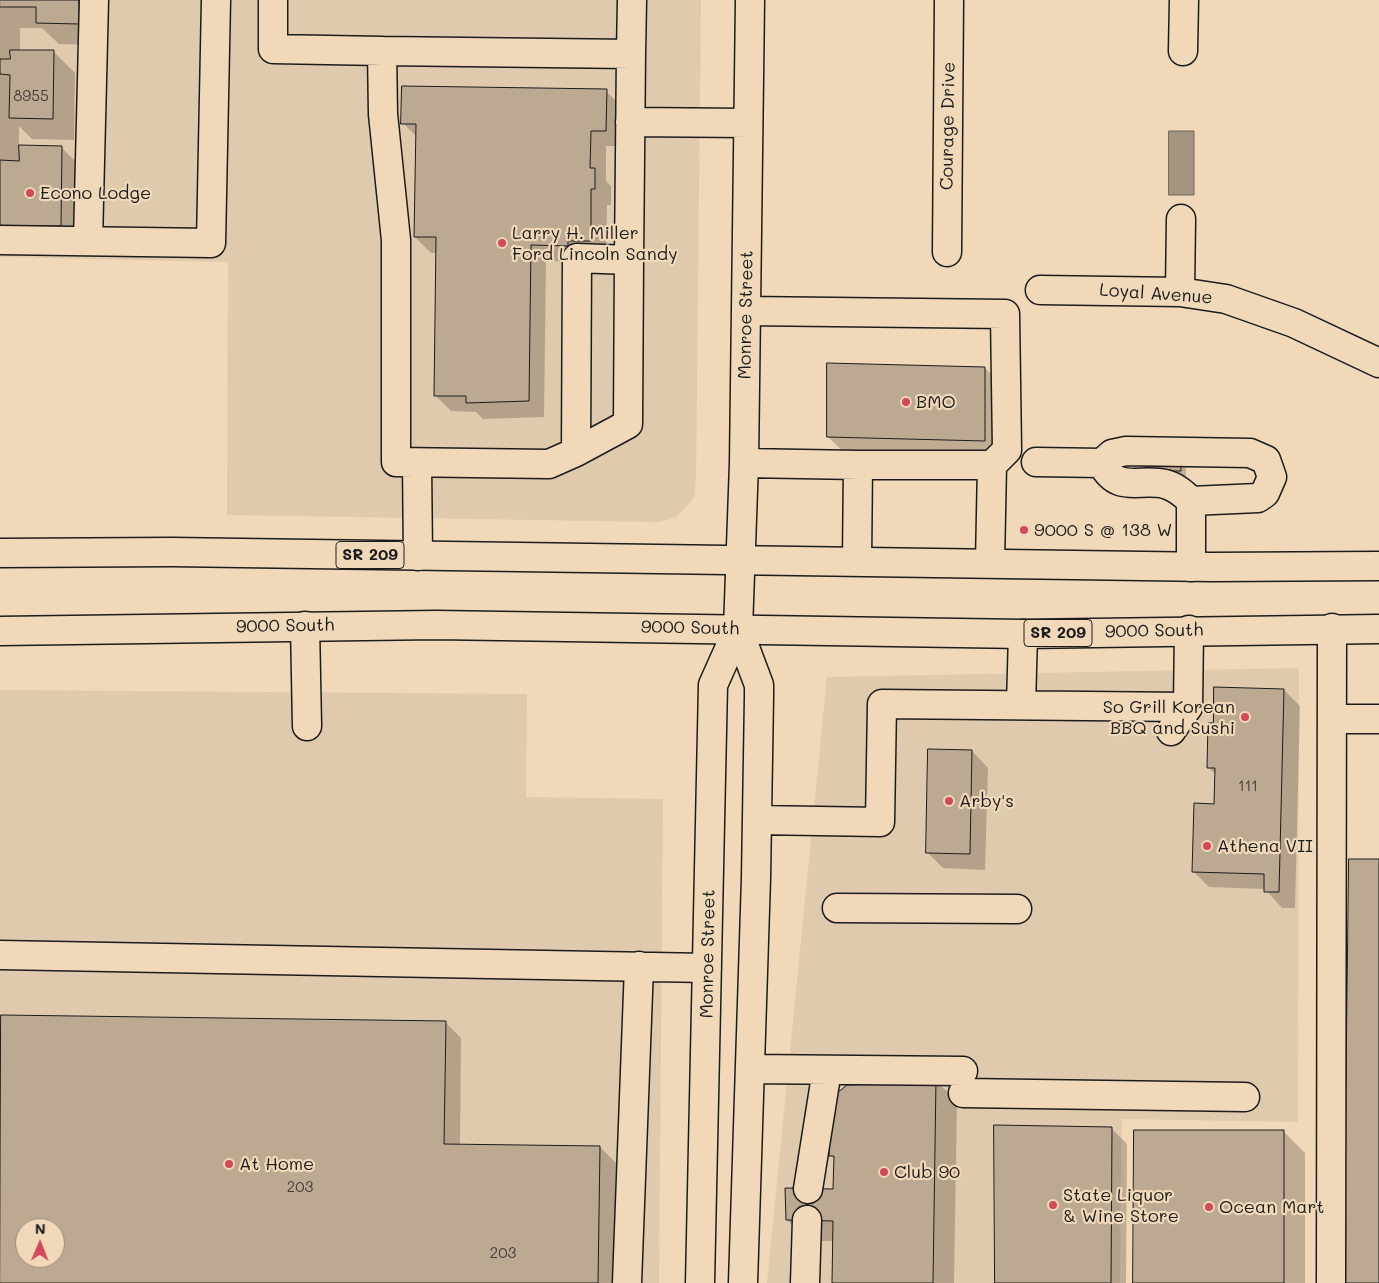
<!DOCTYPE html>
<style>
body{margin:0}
#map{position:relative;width:1379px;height:1283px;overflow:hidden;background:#f0d8b8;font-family:Mali,sans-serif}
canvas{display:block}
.north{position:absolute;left:15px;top:1218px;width:50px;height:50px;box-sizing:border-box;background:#f0d8b8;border:1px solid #9b8d7a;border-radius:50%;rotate:1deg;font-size:14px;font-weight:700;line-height:20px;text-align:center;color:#1c1c1c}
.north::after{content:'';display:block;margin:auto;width:18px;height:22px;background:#d1495b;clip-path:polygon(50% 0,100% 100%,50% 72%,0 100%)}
</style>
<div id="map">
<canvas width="1379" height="1283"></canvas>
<div class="north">N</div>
</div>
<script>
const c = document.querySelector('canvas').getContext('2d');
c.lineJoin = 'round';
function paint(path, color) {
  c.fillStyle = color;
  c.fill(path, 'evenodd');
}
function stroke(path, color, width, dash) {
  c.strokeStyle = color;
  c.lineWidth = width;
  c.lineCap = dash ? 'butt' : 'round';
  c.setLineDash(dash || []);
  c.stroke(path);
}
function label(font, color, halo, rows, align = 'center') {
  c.font = font + ' Mali,sans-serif';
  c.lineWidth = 4.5;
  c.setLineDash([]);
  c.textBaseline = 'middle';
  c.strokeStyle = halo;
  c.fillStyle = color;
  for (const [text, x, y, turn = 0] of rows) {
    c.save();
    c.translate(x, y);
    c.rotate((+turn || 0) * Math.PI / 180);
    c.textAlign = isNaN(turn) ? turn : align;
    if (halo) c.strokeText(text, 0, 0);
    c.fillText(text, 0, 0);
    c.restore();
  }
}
const built = new Path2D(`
 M0 0H701L696 480 694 497 690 503 675 518 658 522 227 515 228 262 0 257Z
 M1299 668 1298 1122 1122 1119 1120 1283H767L827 677Z
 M0 690 527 694 526 797 663 799 659 1283H0ZM25 1228H55V1258H25Z`);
const water = new Path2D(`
 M1169 131H1194V195H1169Z`);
const shadow = new Path2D(`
 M0 0H100V45L59 44 42 28H20V51H53L75 73 74 140 32 139 19 126V146L61 147 82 168 81 247 0 246Z
 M606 91 622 107V146H606V181L611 186V205H607L606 257 584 262 546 261 544 417 483 419 476 412 451 411 435 395 437 253H431L415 237 417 137 403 123Z
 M985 368 1006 390V462L850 458 828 437Z
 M1181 462 1186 467V476L1152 475Z
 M1284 690 1300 706 1295 908H1282L1265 889 1209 887 1193 871 1215 806 1216 775 1208 767 1214 725Z
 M972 751 988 768 985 870 943 868 927 852Z
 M2 1016 445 1022 461 1038 460 1145 600 1147 616 1163 614 1283H0ZM25 1228H55V1258H25Z
 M935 1080 957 1101 954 1283H833L834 1241H808L787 1220 834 1190 835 1160 830 1155Z
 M1111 1128 1127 1144 1126 1283H996Z
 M1284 1132 1305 1153V1283H1134Z`);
const building = new Path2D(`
 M0 0H79V24L36 23V7H0Z
 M10 50H54L53 119 9 118 10 75 0 74V59H10Z
 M402 86 607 89 606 131H591L590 168H595V189H591V241H568V246L531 245 529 401 466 403V396H434L436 237H414L416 124H401Z
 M19 145 62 146 61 226H0V160L19 161Z
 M827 363 985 367V441L827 437Z
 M1146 461H1181V471H1146Z
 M1214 687 1284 689 1279 892H1264V874L1192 872 1194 803 1214 804 1215 768H1207L1208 723H1213Z
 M928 749 972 750 970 854 926 853Z
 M1349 859H1379V1283H1344Z
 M1 1015 446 1021 444 1144 600 1146 598 1283H0ZM25 1228H55V1258H25Z
 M872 1078H936L933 1283H832L833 1221 786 1220 785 1188 833 1189 834 1156H829L831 1098 847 1085 872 1084Z
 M994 1125 1112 1127 1111 1283H995Z
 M1134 1130H1284V1283H1133Z`);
const minor = new Path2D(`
 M273 0V49L382 51
 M382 51 631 54 629 260 577 258 576 452 549 464 396 462V240L383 114Z
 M1183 51 1184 0
 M631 54 632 0
 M630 122 748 123
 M0 240 211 243 216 0
 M88 241 94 0
 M947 252 949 0
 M1040 290 1180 292 1226 299 1294 323 1379 363
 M1180 292 1181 219
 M746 311 1005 314 1007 450 992 465
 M576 452 628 424 629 260
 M1036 462 1102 463C1117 494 1139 478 1165 484 1176 487 1183 493 1191 501L1258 498 1265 493 1272 477 1266 460 1250 453 1126 451 1112 454 1102 463
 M417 463 418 556
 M744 463 858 465
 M1191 501V567
 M857 561 858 465H992L990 563
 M305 626 307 726
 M1021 705 1023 634
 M1333 719H1379
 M1171 731 1188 707 1189 630
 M757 820 880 822 882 704 1188 707
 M837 908 1017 909
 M0 955 707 968
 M750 1069 963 1071
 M963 1093 1245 1097
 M808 1189 827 1070
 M627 1283 639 966
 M700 1283 713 685 738 629
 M743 1283 756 878 759 697V685L738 629 744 463 750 0
 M805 1283 807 1220
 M1331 1283 1332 628`);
const major = new Path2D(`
 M0 553 172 552 1212 567 1379 566
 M0 631 436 625 1023 634 1379 629`);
const markers = [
 [30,193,5,"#d1495b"],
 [502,243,5,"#d1495b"],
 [906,402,5,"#d1495b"],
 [1024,530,5,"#d1495b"],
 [1245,717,5,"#d1495b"],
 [949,801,5,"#d1495b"],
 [1207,846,5,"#d1495b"],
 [229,1164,5,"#d1495b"],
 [884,1172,5,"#d1495b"],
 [1053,1205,5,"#d1495b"],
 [1209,1207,5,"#d1495b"]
];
const numberNames = [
 ["8955",31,96],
 ["111",1248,786],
 ["203",300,1187],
 ["203",503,1253]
];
const shields = [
 [370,555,68],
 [1058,633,68]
];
const shieldNames = [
 ["SR 209",370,555],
 ["SR 209",1058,633]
];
const streetNames = [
 ["Courage Drive",948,126,-89],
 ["Loyal Avenue",1156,294,4],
 ["Monroe Street",746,315,-89],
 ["9000 South",285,626,-1],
 ["9000 South",690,628,1],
 ["9000 South",1154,631,-1],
 ["Monroe Street",708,954,-89]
];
const poiNames = [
 ["Econo Lodge",40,193],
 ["Larry H. Miller",512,233],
 ["Ford Lincoln Sandy",512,254],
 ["BMO",916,402],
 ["9000 S @ 138 W",1034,530],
 ["So Grill Korean",1235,707,"right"],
 ["BBQ and Sushi",1235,728,"right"],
 ["Arby's",959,801],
 ["Athena VII",1217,846],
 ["At Home",239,1164],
 ["Club 90",894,1172],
 ["State Liquor",1063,1195],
 ["& Wine Store",1063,1216],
 ["Ocean Mart",1219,1207]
];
paint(built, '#e0caad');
paint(water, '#a49581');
stroke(water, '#6e6559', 1);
paint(shadow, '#0003');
paint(building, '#bca992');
stroke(building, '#1c1c1c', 1);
stroke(minor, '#1c1c1c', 31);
stroke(major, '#1c1c1c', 31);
stroke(minor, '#f0d8b8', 28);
stroke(major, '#f0d8b8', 28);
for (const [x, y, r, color] of markers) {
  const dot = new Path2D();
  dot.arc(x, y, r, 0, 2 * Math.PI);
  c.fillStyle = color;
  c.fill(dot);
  stroke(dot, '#f0d8b8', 2);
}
label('15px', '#443f3a', null, numberNames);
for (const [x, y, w] of shields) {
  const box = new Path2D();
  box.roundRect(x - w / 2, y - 13.5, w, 27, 4);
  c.fillStyle = '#f0d8b8';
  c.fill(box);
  stroke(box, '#1c1c1c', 1);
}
label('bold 16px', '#1c1c1c', null, shieldNames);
label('18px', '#1c1c1c', '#f0d8b8', streetNames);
label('18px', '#1c1c1c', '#f0d8b8', poiNames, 'left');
</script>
